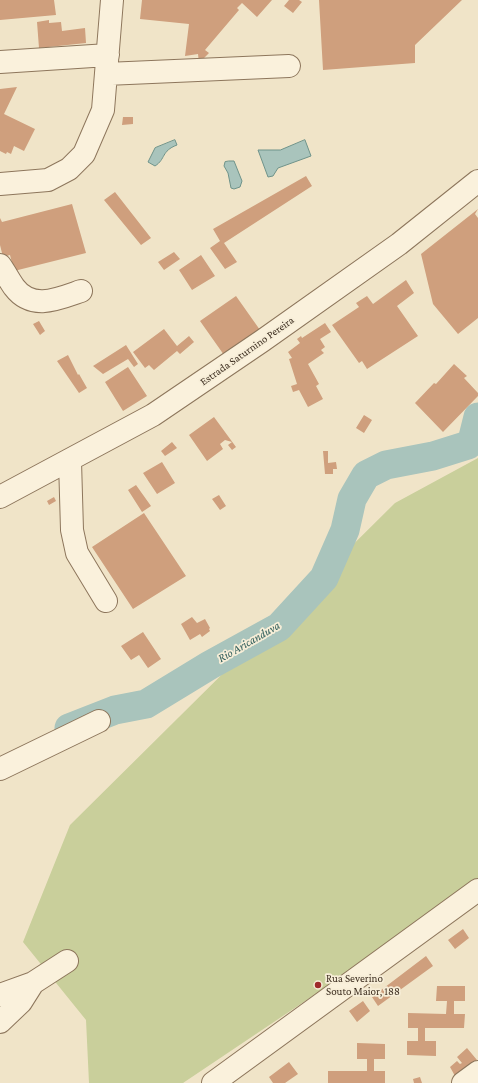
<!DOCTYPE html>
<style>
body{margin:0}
canvas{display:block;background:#f0e4c8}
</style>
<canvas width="478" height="1083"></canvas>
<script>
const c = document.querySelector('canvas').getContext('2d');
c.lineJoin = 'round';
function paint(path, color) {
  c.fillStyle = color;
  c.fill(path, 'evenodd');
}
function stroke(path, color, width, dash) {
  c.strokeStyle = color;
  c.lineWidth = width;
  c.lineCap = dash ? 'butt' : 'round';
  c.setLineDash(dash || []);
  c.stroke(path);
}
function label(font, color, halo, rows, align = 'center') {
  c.font = font + ' "Crimson Pro",serif';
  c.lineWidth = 3.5;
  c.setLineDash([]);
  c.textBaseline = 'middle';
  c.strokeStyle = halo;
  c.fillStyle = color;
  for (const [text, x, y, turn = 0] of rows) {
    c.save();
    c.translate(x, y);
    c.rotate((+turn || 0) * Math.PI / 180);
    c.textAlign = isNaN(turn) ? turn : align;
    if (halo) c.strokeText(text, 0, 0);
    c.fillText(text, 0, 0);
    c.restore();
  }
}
const green = new Path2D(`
 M478 458V885L183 1083H89L86 1020 23 942 70 825 395 503Z`);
const water = new Path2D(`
 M175 140 177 145C161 151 166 159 155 166L148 162 155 148Z
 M305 140 311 156 278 168 273 176 268 177 258 150H280Z
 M229 161H234L242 181 240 187 234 189 231 188 228 173 224 166 225 162Z`);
const river = new Path2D(`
 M69 728 115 710 146 704 210 665 279 627 324 578 345 530 352 499 366 475 386 465 433 456 468 445 472 441 478 417`);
const building = new Path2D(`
 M0 0H54L56 15 0 20Z
 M142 0H272L257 17 242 3 237 8 239 10 205 50 209 53 199 63 198 54 185 56 189 24 140 19Z
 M289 0H299L302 2 293 13 284 6Z
 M319 0H462L415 45V63L323 70Z
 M49 20V23L61 22 62 31 85 28 86 43 39 48 37 22Z
 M17 87 4 114 35 129 24 151 14 146 11 154 7 152 6 154 0 151V89Z
 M123 117H133V124L122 125Z
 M306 176 312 186 224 243 237 262 225 269 210 248 220 241 213 229Z
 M115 192 151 238 141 245 104 200Z
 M72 204 86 253 14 271 10 255 3 257 0 245V218L2 222Z
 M478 209 475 214 478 218V318L458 334 433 304 421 254Z
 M174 252 180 259 164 270 158 262Z
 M201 255 215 276 192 290 179 270Z
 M406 280 414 293 397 306 418 336 367 369 362 361 359 363 332 325 359 307 356 303 367 296 373 304Z
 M236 296 260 330 224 355 200 321Z
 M39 321 45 331 40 335 33 324Z
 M325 323 331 332 320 339 325 347 321 350 324 353 308 364 319 384 316 386 323 399 308 407 299 390 293 392 291 386 297 384 289 359 292 358 288 352 300 343 297 339 301 336 302 338Z
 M164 329 177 346 189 336 194 342 180 354 177 351 154 370 149 365 145 368 133 352Z
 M126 345 138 364 134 367 128 359 103 374 93 366Z
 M68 355 78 375 79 374 87 388 79 393 57 361Z
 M454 364 467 376 464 378 478 393V396L443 432 415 403 434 383 436 384Z
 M128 367 147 396 123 411 105 382Z
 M364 415 372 420 364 433 356 428Z
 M214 417 236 447 232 450 228 445 232 442 225 440 220 444 223 449 207 461 189 435Z
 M172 442 177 448 165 456 161 451Z
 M323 451H328V463L336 462 337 469H333V474H325Z
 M162 462 175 483 157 494 143 473Z
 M136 485 151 506 142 512 128 490Z
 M219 495 226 506 220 510 212 499Z
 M54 497 56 501 49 505 47 501Z
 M144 513 186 576 133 609 92 547Z
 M192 617 197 623 205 619 210 628 209 629 210 631 202 637 200 634 190 640 181 624Z
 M143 632 161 659 148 668 139 655 131 660 121 646Z
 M463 929 469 938 455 949 448 940Z
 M426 956 433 966 378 1006 372 997Z
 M437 986H465V1001H454V1014H465L464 1028H425V1041H436V1056L407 1055V1041H418V1028H408V1013L446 1014 447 1001H436Z
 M363 1001 370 1011 357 1022 349 1011Z
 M357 1043 385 1044V1059H374V1071H385V1083H328V1071H367V1059H357Z
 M467 1048 477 1060 455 1076 450 1067 457 1061 460 1064 462 1063 457 1057Z
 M289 1062 298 1074 285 1083H273L269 1077Z
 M420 1077 422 1083H414L413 1079Z`);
const minor = new Path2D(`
 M0 62 108 55
 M106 74 289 66
 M0 184 48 180 69 169 84 154 103 110 112 0
 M0 265C5 272 9 280 14 287 32 311 58 299 81 291
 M70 461 72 530 77 553 106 601
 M0 497 153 415 262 341 399 244 478 181
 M0 769 99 721
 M0 995 33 983 67 961
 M0 1022 21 1002 33 983
 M213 1083 478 890
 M463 1083 478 1072`);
const markers = [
 [318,985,4,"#9e2a2b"]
];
const streetNames = [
 ["Estrada Saturnino Pereira",247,351,-35]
];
const poiNames = [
 ["Rua Severino",326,979],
 ["Souto Maior, 188",326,992]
];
const waterNames = [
 ["Rio Aricanduva",249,642,-30]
];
paint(green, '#c9cf9b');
paint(water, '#a9c4bc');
stroke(water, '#6f938a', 1);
stroke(river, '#a9c4bc', 29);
paint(building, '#cf9f7d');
stroke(minor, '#8d765c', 24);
stroke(minor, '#faf1dc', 22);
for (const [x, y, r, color] of markers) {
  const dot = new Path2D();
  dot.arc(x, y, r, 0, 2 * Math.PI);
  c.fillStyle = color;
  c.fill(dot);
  stroke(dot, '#f7eed8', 1.5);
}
label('11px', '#3d2e20', '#f7eed8', streetNames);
label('11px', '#3d2e20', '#f7eed8', poiNames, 'left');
label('italic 12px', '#2f5d5a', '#f7eed8', waterNames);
</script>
